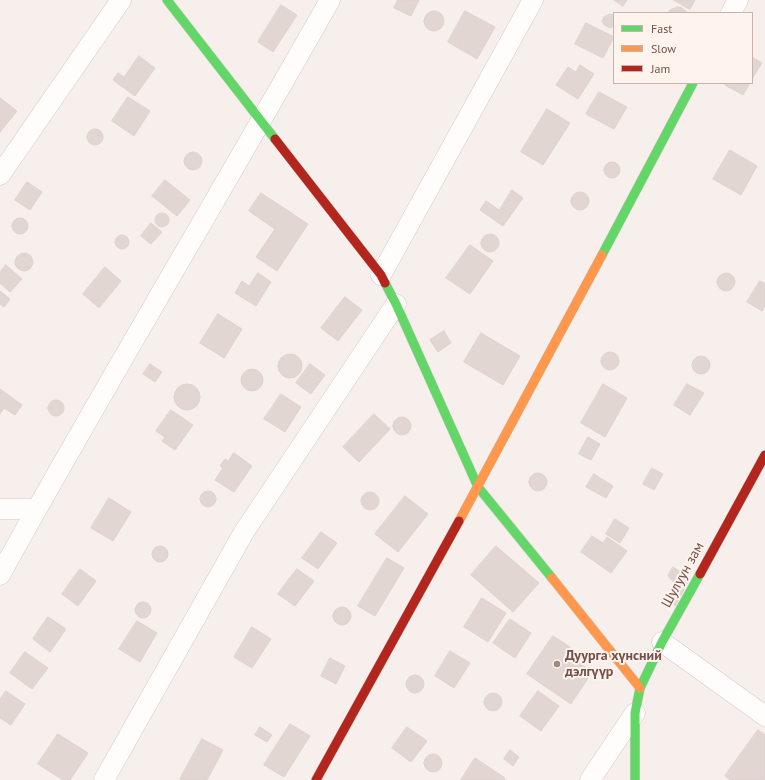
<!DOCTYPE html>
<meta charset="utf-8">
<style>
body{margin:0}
#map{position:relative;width:765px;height:780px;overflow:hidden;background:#f6efeb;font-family:"PT Sans",sans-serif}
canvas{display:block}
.legend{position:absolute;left:613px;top:12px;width:140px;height:72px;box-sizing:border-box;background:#fef3ed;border:1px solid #c7b2ad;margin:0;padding:5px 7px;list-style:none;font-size:12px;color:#74514c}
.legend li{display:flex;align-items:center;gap:8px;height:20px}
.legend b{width:20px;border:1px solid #c7b2ad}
</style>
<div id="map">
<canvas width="765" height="780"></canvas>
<ul class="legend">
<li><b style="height:5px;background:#63d668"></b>Fast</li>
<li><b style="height:5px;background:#ff974d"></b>Slow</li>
<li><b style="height:5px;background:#b3261e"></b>Jam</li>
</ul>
</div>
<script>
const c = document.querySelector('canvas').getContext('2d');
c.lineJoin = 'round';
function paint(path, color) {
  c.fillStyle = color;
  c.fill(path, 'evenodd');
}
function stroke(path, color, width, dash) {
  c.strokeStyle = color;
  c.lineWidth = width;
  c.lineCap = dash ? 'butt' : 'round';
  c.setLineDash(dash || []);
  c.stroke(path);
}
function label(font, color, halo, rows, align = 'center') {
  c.font = font + ' "PT Sans",sans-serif';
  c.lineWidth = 4;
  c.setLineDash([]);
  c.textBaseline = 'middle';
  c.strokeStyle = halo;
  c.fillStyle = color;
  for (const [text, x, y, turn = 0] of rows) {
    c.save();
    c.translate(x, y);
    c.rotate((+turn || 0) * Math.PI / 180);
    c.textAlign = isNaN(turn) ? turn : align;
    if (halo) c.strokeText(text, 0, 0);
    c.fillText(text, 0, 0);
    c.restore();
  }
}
const building = new Path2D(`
 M398 0H419L411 16 394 8Z
 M614 0H627L623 6Z
 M674 0H695L690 9Z
 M281 5 297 15 273 52 258 42Z
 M678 7 682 8 688 13H668L670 10Z
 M424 21a10 10 0 1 1 20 0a10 10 0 1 1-20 0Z
 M465 11 495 27 477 59 448 42Z
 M610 14 614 15V26L610 28 604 25 602 21 604 17Z
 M586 23 614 37 603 58 575 44Z
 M139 56 155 68 135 96 113 80 118 73 124 77Z
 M752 57 762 63 752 79Z
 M580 65 594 74 578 99 556 85 568 67 576 72Z
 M726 83H750L743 95 725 85Z
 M599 92 627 107 614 129 586 114Z
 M128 97 150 111 134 136 112 121Z
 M0 98 17 111 0 132Z
 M547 109 570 123 543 165 521 152Z
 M87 137a8 8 0 1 1 16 0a8 8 0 1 1-16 0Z
 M730 150 757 166 741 195 713 179Z
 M184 161a9 9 0 1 1 18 0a9 9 0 1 1-18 0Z
 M604 170a8 8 0 1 1 16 0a8 8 0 1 1-16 0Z
 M165 180 190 200 177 216 152 196Z
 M27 182 42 192 30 210 15 200Z
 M512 190 523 198 503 226 480 210 486 201 499 210Z
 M571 201a9 9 0 1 1 18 0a9 9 0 1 1-18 0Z
 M261 193 308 224 277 271 256 257 275 229 249 211Z
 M155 220a7 7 0 1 1 14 0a7 7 0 1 1-14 0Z
 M12 226a8 8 0 1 1 16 0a8 8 0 1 1-16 0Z
 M151 223 162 232 151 244 141 236Z
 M481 243a9 9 0 1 1 18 0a9 9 0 1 1-18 0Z
 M115 242a7 7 0 1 1 14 0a7 7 0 1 1-14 0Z
 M470 245 493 261 470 294 446 278Z
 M15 262a9 9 0 1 1 18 0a9 9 0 1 1-18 0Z
 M6 265 22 279 10 292 0 283V272Z
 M105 267 121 281 99 308 83 294Z
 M258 273 271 282 256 306 235 293 242 281 249 286Z
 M717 282a9 9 0 1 1 18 0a9 9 0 1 1-18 0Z
 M760 281 765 284V306L762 311 747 302Z
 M0 291 10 299 4 307 0 304Z
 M345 297 362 310 338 341 321 328Z
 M218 314 242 329 224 358 200 343Z
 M444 331 451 343 438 352 430 340Z
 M481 333 520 356 503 385 464 362Z
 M601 361a9 9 0 1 1 18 0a9 9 0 1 1-18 0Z
 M278 366a12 12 0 1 1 24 0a12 12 0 1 1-24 0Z
 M692 365a9 9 0 1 1 18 0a9 9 0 1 1-18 0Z
 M150 364 162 372 155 382 143 374Z
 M310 364 325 375 311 394 296 383Z
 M241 380a11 11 0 1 1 22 0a11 11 0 1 1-22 0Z
 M603 384 627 398 605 437 581 423Z
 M687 384 704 393 690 415 674 405Z
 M174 397a13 13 0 1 1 26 0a13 13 0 1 1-26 0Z
 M0 389 22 405 15 415 4 408 0 414Z
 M281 394 301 407 285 432 264 419Z
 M48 408a8 8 0 1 1 16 0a8 8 0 1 1-16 0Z
 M171 410 193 425 175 450 162 441 165 437 156 431Z
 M374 414 390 429 359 462 343 447Z
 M393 426a9 9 0 1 1 18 0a9 9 0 1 1-18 0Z
 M588 437 600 444 591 460 579 454Z
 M234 453 252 466 234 492 215 480 223 468 220 466 225 459 228 461Z
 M652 468 663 474 654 490 643 484Z
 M529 482a9 9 0 1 1 18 0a9 9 0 1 1-18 0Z
 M594 474 613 486 606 498 586 487Z
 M200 499a8 8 0 1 1 16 0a8 8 0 1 1-16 0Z
 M361 501a9 9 0 1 1 18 0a9 9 0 1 1-18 0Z
 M405 496 428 514 398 552 375 534Z
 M109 498 131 512 113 541 91 528Z
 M615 519 629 528 620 543 606 534Z
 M321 532 337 543 318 569 302 558Z
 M592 536 603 543 607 537 627 551 611 573 581 552Z
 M152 554a8 8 0 1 1 16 0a8 8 0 1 1-16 0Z
 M496 546 539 583 513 612 471 575Z
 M387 558 404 568 375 616 358 606Z
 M673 567 690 578 675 606 670 602 677 586 668 576Z
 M80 569 96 581 78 606 62 594Z
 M297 569 314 581 295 606 278 594Z
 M482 598 506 613 488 642 464 627Z
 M135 610a8 8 0 1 1 16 0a8 8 0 1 1-16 0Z
 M333 616a9 9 0 1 1 18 0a9 9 0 1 1-18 0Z
 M48 617 66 629 50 652 33 639Z
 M510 619 531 633 515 658 493 643Z
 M137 621 157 633 140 662 119 649Z
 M252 627 271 639 252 668 234 657Z
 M553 636 570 647 566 654 592 672 571 704 527 674Z
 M450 651 470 663 454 688 435 676Z
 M25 652 48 668 32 689 10 673Z
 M330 658 345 666 336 684 321 676Z
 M406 684a9 9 0 1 1 18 0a9 9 0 1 1-18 0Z
 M6 691 25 704 11 725 0 718V700Z
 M538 691 559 706 541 731 520 716Z
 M484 702a9 9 0 1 1 18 0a9 9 0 1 1-18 0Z
 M290 724 310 736 284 777 264 765Z
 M260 727 272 735 267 742 255 735Z
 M407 727 427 741 411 762 392 748Z
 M758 730 765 735V780H730L725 776Z
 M58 734 88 753 70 780H63L38 764Z
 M202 739 223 750 207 780H183L180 779Z
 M510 750 519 757 513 766 504 759Z
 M424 763a9 9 0 1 1 18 0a9 9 0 1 1-18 0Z
 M475 758 505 778 504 780H461Z`);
const street = new Path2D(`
 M731 13 738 0
 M0 175 121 0
 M381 275 533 0
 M0 509H37
 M0 575C107 382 221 193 330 0
 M662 642 765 716
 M104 780 244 532 396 304
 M590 780 635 713`);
const fast = new Path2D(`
 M167 0 275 139
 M602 255 693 83
 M385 283 396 304 478 487 552 578
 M635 780V713L640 688 662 642 700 574`);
const slow = new Path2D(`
 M459 521 602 255
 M552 578 640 688`);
const jam = new Path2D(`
 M275 139 381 275 385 283
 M700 574 765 455
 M316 780 459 521`);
const markers = [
 [557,664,4,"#a28884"]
];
const streetNames = [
 ["Шулуун зам",683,575,-61]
];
const poiNames = [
 ["Дуурга хүнсний",565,656],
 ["дэлгүүр",565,672]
];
paint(building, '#e2d6d3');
stroke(building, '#dfd1ce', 1);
stroke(street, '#d5cbc8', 21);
stroke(fast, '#d6cbc8', 10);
stroke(slow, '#d6cbc8', 10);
stroke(jam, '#d6cbc8', 10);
stroke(street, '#fefdfc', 20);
stroke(fast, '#63d668', 9);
stroke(slow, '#ff974d', 9);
stroke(jam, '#b3261e', 9);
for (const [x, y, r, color] of markers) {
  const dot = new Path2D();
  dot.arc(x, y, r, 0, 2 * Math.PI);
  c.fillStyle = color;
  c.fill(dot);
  stroke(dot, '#fef3ed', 1.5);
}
label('14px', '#74514c', '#fef3ed', streetNames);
label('bold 14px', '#74514c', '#fef3ed', poiNames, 'left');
</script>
